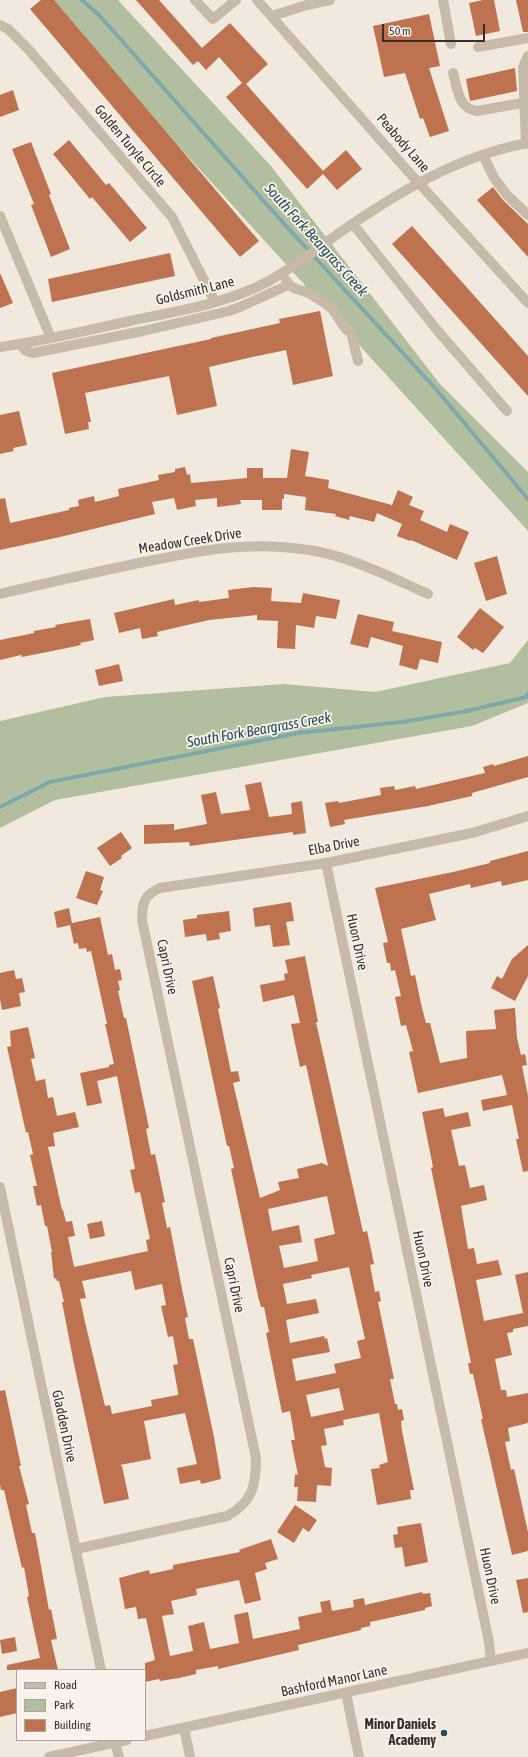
<!DOCTYPE html>
<style>
body{margin:0}
#map{position:relative;width:528px;height:1757px;overflow:hidden;background:#f1e9de;font-family:"Asap Condensed",sans-serif}
canvas{display:block}
.legend{position:absolute;left:16px;top:1669px;width:130px;height:72px;box-sizing:border-box;background:#f9f3eb;border:1px solid #aba59e;margin:0;padding:5px 7px;list-style:none;font-size:12px;color:#372f2a}
.legend li{display:flex;align-items:center;gap:8px;height:20px}
.legend b{width:20px;border:1px solid #aba59e}
.scale{position:absolute;left:382px;top:24px;width:103px;height:18px;box-sizing:border-box;border:2px solid #372f2a;border-top:0;padding-left:5px;font-size:12px;line-height:14px;white-space:nowrap;color:#372f2a;-webkit-text-stroke:3px #f9f3eb;paint-order:stroke}
</style>
<div id="map">
<canvas width="528" height="1757"></canvas>
<ul class="legend">
<li><b style="height:5px;background:#c8baab"></b>Road</li>
<li><b style="height:11px;background:#b2bf9f"></b>Park</li>
<li><b style="height:11px;background:#bd7250"></b>Building</li>
</ul>
<div class="scale">50 m</div>
</div>
<script>
const c = document.querySelector('canvas').getContext('2d');
c.lineJoin = 'round';
function paint(path, color) {
  c.fillStyle = color;
  c.fill(path, 'evenodd');
}
function stroke(path, color, width, dash) {
  c.strokeStyle = color;
  c.lineWidth = width;
  c.lineCap = dash ? 'butt' : 'round';
  c.setLineDash(dash || []);
  c.stroke(path);
}
function label(font, color, halo, rows, align = 'center') {
  c.font = font + ' "Asap Condensed",sans-serif';
  c.lineWidth = 3.5;
  c.setLineDash([]);
  c.textBaseline = 'middle';
  c.strokeStyle = halo;
  c.fillStyle = color;
  for (const [text, x, y, turn = 0] of rows) {
    c.save();
    c.translate(x, y);
    c.rotate((+turn || 0) * Math.PI / 180);
    c.textAlign = isNaN(turn) ? turn : align;
    if (halo) c.strokeText(text, 0, 0);
    c.fillText(text, 0, 0);
    c.restore();
  }
}
const green = new Path2D(`
 M46 0H118L271 166 440 384 528 472V531Z
 M528 640V703L472 726 55 800 0 828V721L105 697 284 684 375 692 510 663Z`);
const stream = new Path2D(`
 M82 0 99 15 277 216 435 388 528 499
 M0 807 50 782 298 733 402 722 467 711 526 697 528 694`);
const building = new Path2D(`
 M41 0H54L259 241 240 257 30 9Z
 M136 0H159L202 48 230 23 268 64 246 84 323 171 346 150 362 169 337 190 323 174 307 189 226 97 242 83 219 57 206 70 198 61 193 65Z
 M483 0H494L500 31 476 36 469 3Z
 M516 0H528V32H523Z
 M429 14 440 66 429 68 449 131 430 137 423 118 420 119 405 73 384 77 373 26Z
 M515 68 517 91 470 101 466 79Z
 M13 90 19 110 0 117V95Z
 M69 140 106 185 109 183 147 228 130 242 92 197 90 199 53 154Z
 M31 142 51 194 49 195 70 249 51 257 31 205 34 204 12 149Z
 M493 187 503 200 528 224V257L477 200Z
 M412 226 528 356V396L392 244Z
 M170 253 175 276 52 302 48 279Z
 M0 273 13 303 0 308Z
 M320 311 333 376 293 385 286 350 248 358 209 367 217 406 177 415 169 376 85 393 91 422H88L89 429 65 434 52 373 211 339V338L280 323 279 319Z
 M19 411 27 445 13 448 14 451 0 454V415Z
 M291 449 309 452 305 476 329 480 328 488 392 505 398 490 413 497 409 505 424 511 420 520 447 532 450 524 469 532 457 560 411 540 410 541 397 536 402 524 377 513 374 522 350 516 349 520 335 516 336 514 305 510 306 497 284 494V499H282V510H262V500H240L241 504 217 507V498L195 500 196 506 177 510 174 498 152 502 155 514 60 537 0 550V499L5 498 10 523 69 510V508L79 506 78 500 94 496 95 502 119 496 118 489 159 480 158 475 175 472V469L185 467 187 475 190 474 191 483 247 478V468H263V478H287Z
 M497 556 507 594 486 601 474 563Z
 M254 587 272 588 271 601 301 603 303 593 340 600 336 619 316 616 314 628 296 625 295 649 277 648 278 621 257 620V615L209 620 157 632 158 636 142 639 140 628 119 633 114 613 174 599 175 605 199 600V602L229 598 228 590Z
 M480 608 504 627 483 653 475 648 473 650 457 637Z
 M358 614 394 622 392 631 442 642 438 663 420 659 417 670 399 665 403 646 371 637 368 648 350 644Z
 M90 619 94 640 80 643 81 645 67 648 22 657 21 655 0 660V640L34 633V631L56 627 55 625Z
 M119 664 123 681 99 686 95 670Z
 M528 756V777L472 793V796L428 806 344 820 345 824 330 827 325 803 338 801 339 803 381 795 380 788 394 786 395 790 415 786 416 789 485 773 483 767 493 764 494 766Z
 M261 782 269 817 292 814 291 803 302 801 306 833 293 835V832L190 846 189 842 144 844V825L174 824V830L207 824 201 795 216 792 221 814 250 810 245 785Z
 M121 832 132 848 121 856 122 858 110 866 97 848Z
 M528 851V880L502 886 501 881 471 888 470 884 429 894 436 920 401 929 411 976 415 975 422 1008 426 1023H430L440 1063 467 1058 466 1031 496 1029 494 1010 515 1008 517 1038 521 1055 525 1054 527 1065 522 1066 528 1096V1171L523 1172 516 1139H519L512 1105 483 1111 481 1100 507 1095 502 1075 418 1093 409 1052 413 1051 406 1025 401 1026 395 997 401 996 395 970 391 971 390 963H387L383 943 388 942 375 888 453 872 490 863V861Z
 M86 871 104 877 100 890 103 891 97 905 76 898Z
 M291 902 294 921 286 922 290 945 273 947 270 925 255 927 253 908Z
 M69 908 72 923 100 917 108 955 112 954 115 970 120 969 122 980 118 981 120 990 118 991 124 1018H126L149 1128 146 1129 151 1155 155 1154 165 1202 162 1203 167 1228 170 1227 183 1294 188 1317 185 1318 189 1339H193L214 1437 221 1479 201 1484 200 1480 180 1484 177 1468 197 1464 185 1413 144 1421 151 1459 120 1465 122 1466 129 1499 104 1504 74 1364 62 1302H64L59 1281H57L56 1278 54 1279 51 1252H52L47 1226H45L41 1205 37 1206 33 1186H37L30 1155 33 1154 28 1132 26 1133 7 1047 11 1046 10 1031 28 1027 35 1058 31 1059 36 1081 45 1079 48 1098 53 1097 57 1116 75 1112 79 1127 53 1133 55 1146 48 1147 62 1210H63L66 1222 72 1221 75 1236 68 1237 74 1267 148 1251 146 1240 150 1239 140 1192 135 1193 130 1170 135 1169 117 1076 97 1081 102 1103 87 1106 80 1073 109 1067V1065L114 1064 105 1024H107L91 951 87 952 86 948 79 949 78 943 74 944 70 925 57 928 54 912ZM131 1271 135 1290 162 1284 166 1305 161 1306 168 1337 173 1336 178 1364 173 1365 178 1392V1395L151 1400 152 1406 112 1414 110 1405 105 1406 85 1322 80 1299 86 1298 82 1281Z
 M229 911 231 931 219 933 220 939 207 941 206 934 185 937 183 920 197 918V915Z
 M528 945V976L515 1001 491 988 497 976 502 979 512 959Z
 M305 956 318 1022H316L363 1232 367 1231 372 1254 374 1264 370 1265 375 1292 379 1291 381 1301 378 1302 394 1379H390L395 1404H397L398 1410 402 1409 404 1420 401 1421 402 1431 414 1490H410L411 1499 377 1505 371 1469 380 1468 379 1465 388 1462 379 1413 343 1420 344 1425 324 1429 327 1445 321 1446 325 1467 332 1468 331 1486 317 1485 316 1502 297 1501 298 1487H294L295 1474 298 1475 291 1440H295L290 1411 282 1413 266 1333 269 1332 264 1307H261L258 1296 231 1169 234 1168 229 1146H227L192 981 213 976 220 1008 218 1009 231 1072 238 1071 240 1081 233 1083 260 1198 280 1190 278 1182 299 1178 297 1169 322 1163 328 1166 306 1065 300 1067 291 1024 300 1023 294 995 263 1002 260 985 285 980 284 974 288 973 285 960ZM327 1196 335 1234 314 1239 318 1261 284 1268 279 1246 302 1242 299 1225 272 1231 268 1209ZM349 1267 365 1339 357 1341 361 1358 334 1364 336 1373 296 1381 292 1359 330 1352 327 1338 325 1339 324 1336 290 1343 286 1320 319 1313 316 1299 287 1304 283 1284 312 1278 311 1275ZM339 1388 344 1410 311 1417 306 1395Z
 M14 970 16 979 22 978 25 992 19 993 21 1006 2 1010 0 999V973Z
 M443 1108 445 1117 468 1112 471 1126 451 1130 459 1166 465 1165 470 1188 484 1185 487 1200 461 1206 468 1249 474 1248 477 1264 498 1260 502 1275 476 1280 484 1321 523 1313 515 1275 528 1272V1326L513 1329V1332L507 1333 512 1355 495 1359 501 1390H506L507 1397 528 1393V1423L508 1428 510 1441 505 1442 511 1470 514 1469 528 1532V1551L512 1555 481 1419H483L473 1374H470L468 1363H471L431 1168 433 1167 422 1112Z
 M102 1221 105 1236 90 1239 87 1224Z
 M5 1390 21 1466H19L29 1504 26 1505 32 1533H35L49 1610 51 1609 57 1639 51 1640 58 1670H7V1665L40 1658 27 1597 29 1596 24 1567 22 1568 4 1490H1L0 1484V1391Z
 M295 1505 317 1520 309 1532 303 1528 294 1543 277 1532Z
 M421 1523 428 1562 405 1567 402 1547 395 1548 393 1535 398 1534 397 1527Z
 M271 1539 278 1559 265 1563 267 1569 255 1573 261 1600 245 1604 239 1580 196 1589 197 1595 171 1601 174 1614 162 1616 170 1656 193 1651 188 1626 204 1622 210 1649 239 1643 234 1615 248 1612 253 1639 300 1629 298 1617 322 1612 320 1602 330 1600 332 1611 354 1607 353 1600 364 1598 365 1605 422 1592 423 1594 430 1593 432 1606 425 1608V1610L370 1622V1626L361 1628V1630L298 1645 299 1650 218 1669V1666L196 1670V1674L179 1678 160 1681 159 1679 145 1682V1663L155 1660 146 1618 138 1619 136 1607 125 1609 119 1578 149 1570 150 1574 173 1569V1565L240 1552 239 1550Z
 M528 1578V1612L523 1613 516 1580Z
 M15 1637 17 1651 2 1654 0 1640Z
 M17 1688V1713L0 1717V1692Z`);
const minor = new Path2D(`
 M195 0 213 19 236 0
 M257 0 406 169 528 303
 M443 0 451 44
 M272 16 307 5 330 0
 M0 25 8 29 29 50 172 217 215 302
 M478 47 528 38
 M453 73C458 90 458 108 477 111L528 102
 M526 144 523 67 528 56
 M483 155 494 178 507 195 528 215
 M0 216 51 338
 M353 224 437 330 507 411
 M286 280C291 291 303 289 312 295 318 299 327 304 332 309 340 317 339 325 351 333L358 361
 M19 344 26 351 33 353 143 331 229 311 240 307 288 285
 M0 347C44 341 87 330 130 321 177 311 226 304 269 281 294 267 316 250 339 233 397 193 457 156 528 143
 M0 594C46 583 92 573 139 563 199 551 247 540 309 550 350 556 390 577 428 594
 M326 863 489 1642 491 1661
 M0 1187 101 1670
 M76 1549 227 1516C253 1502 256 1485 256 1458L142 920C142 903 144 895 160 888L326 863 472 833 528 816
 M346 1693 359 1757
 M184 1728 190 1757
 M145 1736 528 1653
 M114 1740 119 1757
 M49 1757 127 1740`);
const markers = [
 [444,1733,4,"#224e55"]
];
const streetNames = [
 ["Peabody Lane",403,143,49],
 ["Golden Turyle Circle",130,146,50],
 ["Goldsmith Lane",195,291,-14],
 ["Meadow Creek Drive",190,541,-9],
 ["Elba Drive",334,846,-11],
 ["Huon Drive",357,942,78],
 ["Capri Drive",167,967,78],
 ["Huon Drive",423,1259,78],
 ["Capri Drive",234,1285,78],
 ["Gladden Drive",64,1426,78],
 ["Huon Drive",490,1576,78],
 ["Bashford Manor Lane",334,1681,-12]
];
const poiNames = [
 ["Minor Daniels",436,1725],
 ["Academy",436,1741]
];
const waterNames = [
 ["South Fork Beargrass Creek",316,240,48],
 ["South Fork Beargrass Creek",259,730,-10]
];
paint(green, '#b2bf9f');
stroke(stream, '#7fa7ac', 4);
paint(building, '#bd7250');
stroke(minor, '#c8baab', 10);
for (const [x, y, r, color] of markers) {
  const dot = new Path2D();
  dot.arc(x, y, r, 0, 2 * Math.PI);
  c.fillStyle = color;
  c.fill(dot);
  stroke(dot, '#f9f3eb', 1.5);
}
label('14px', '#372f2a', '#f9f3eb', streetNames);
label('bold 14px', '#372f2a', '#f9f3eb', poiNames, 'right');
label('italic 15px', '#224e55', '#f9f3eb', waterNames);
</script>
